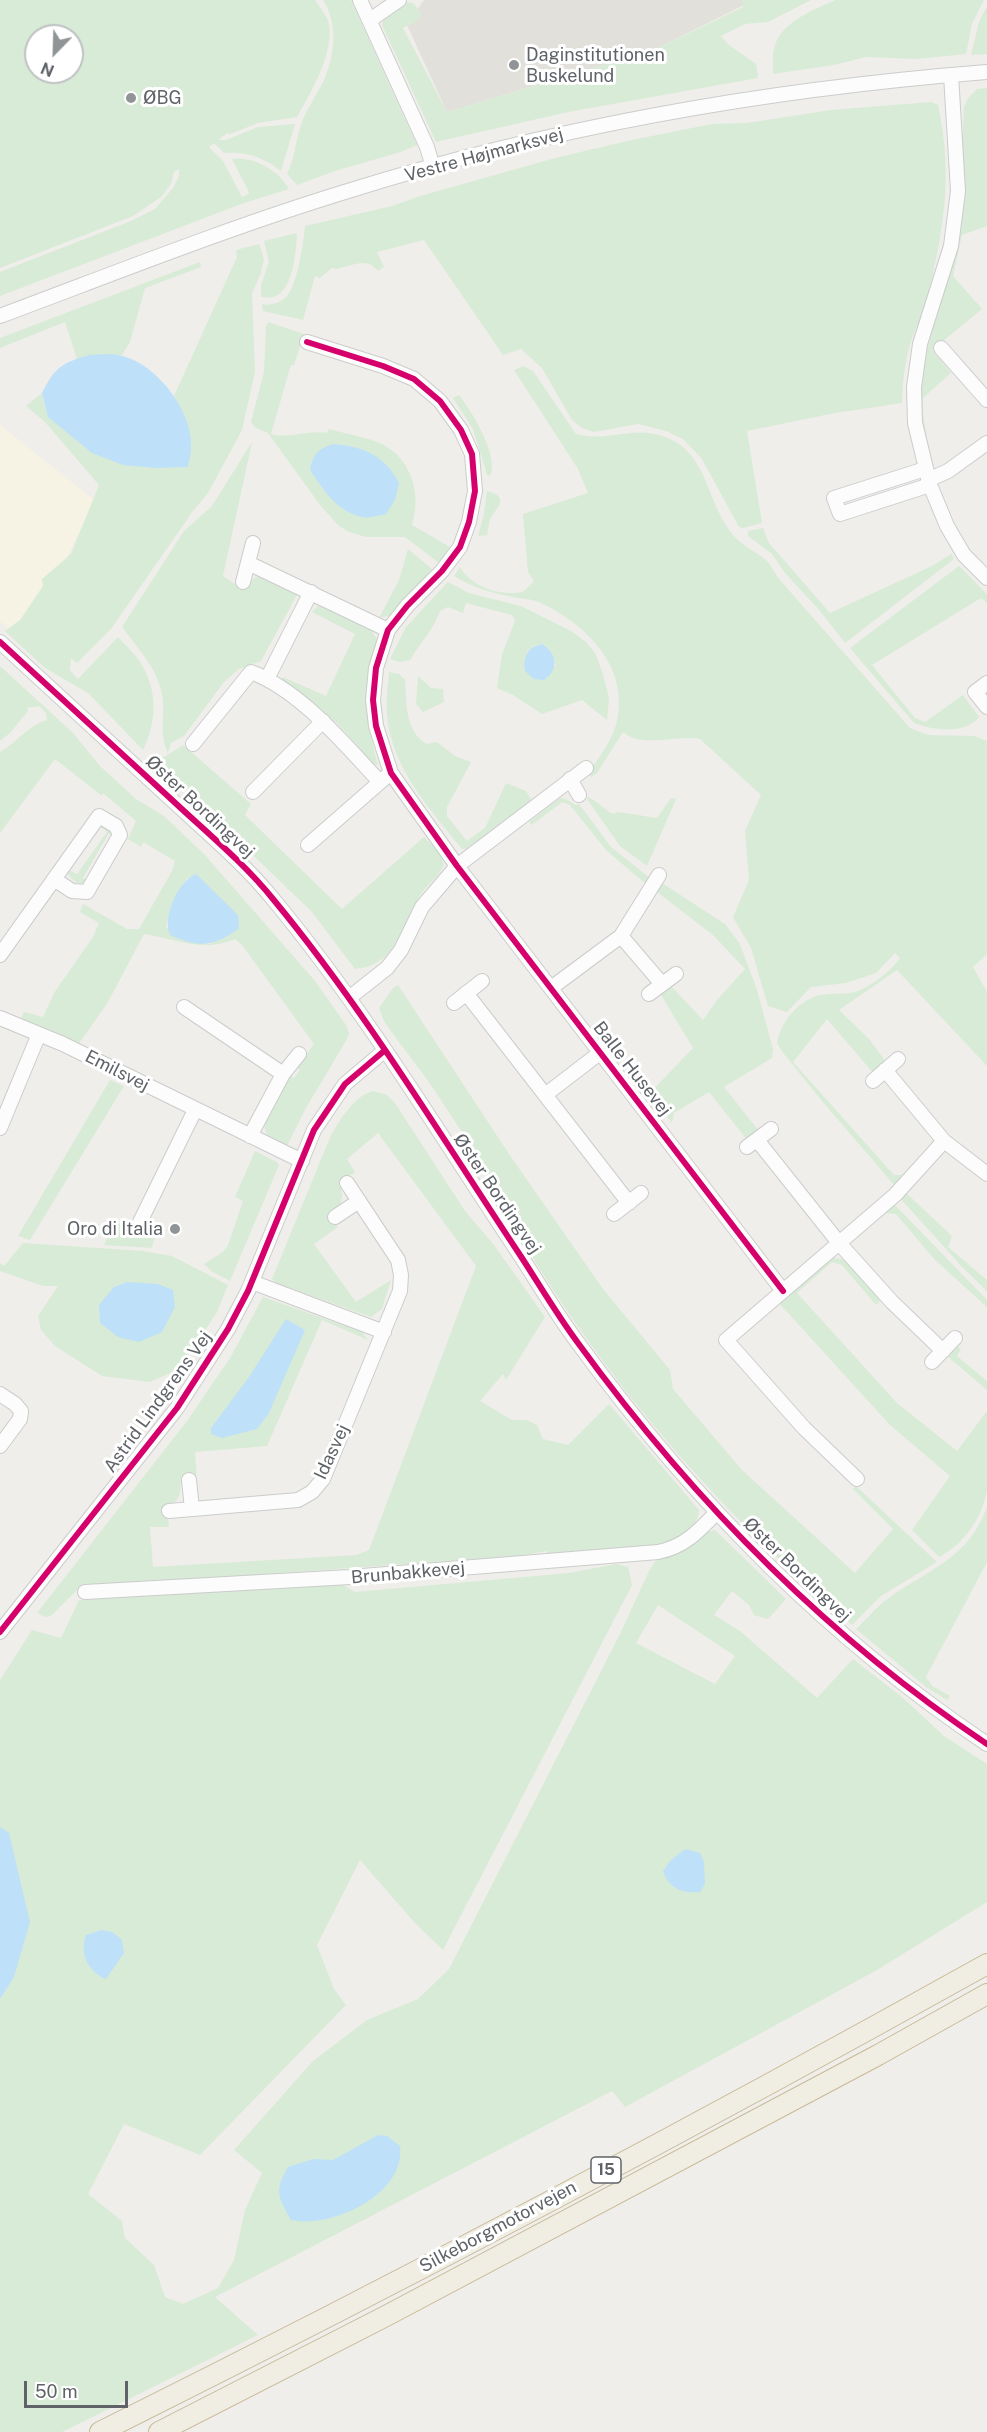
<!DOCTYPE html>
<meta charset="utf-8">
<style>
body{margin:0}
#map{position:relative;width:987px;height:2432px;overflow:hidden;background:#efeeea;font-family:"Public Sans",sans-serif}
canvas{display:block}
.north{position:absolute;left:24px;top:24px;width:60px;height:60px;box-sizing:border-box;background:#fff;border:2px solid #bfc1c3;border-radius:50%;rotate:203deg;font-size:16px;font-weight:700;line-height:24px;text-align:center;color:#5f6368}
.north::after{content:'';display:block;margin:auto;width:21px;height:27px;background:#919496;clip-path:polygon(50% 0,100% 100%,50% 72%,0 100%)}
.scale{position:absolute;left:24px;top:2381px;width:104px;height:27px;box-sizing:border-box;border:3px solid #5f6368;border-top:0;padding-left:8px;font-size:18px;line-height:21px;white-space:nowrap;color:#5f6368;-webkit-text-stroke:4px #fff;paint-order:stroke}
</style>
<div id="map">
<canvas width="987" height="2432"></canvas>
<div class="north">N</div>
<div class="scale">50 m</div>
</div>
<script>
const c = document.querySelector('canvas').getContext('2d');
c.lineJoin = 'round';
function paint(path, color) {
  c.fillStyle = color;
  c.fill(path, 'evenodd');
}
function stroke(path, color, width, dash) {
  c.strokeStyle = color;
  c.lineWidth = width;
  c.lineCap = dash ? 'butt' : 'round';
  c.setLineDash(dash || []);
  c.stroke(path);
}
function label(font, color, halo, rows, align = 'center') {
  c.font = font + ' "Public Sans",sans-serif';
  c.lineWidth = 6;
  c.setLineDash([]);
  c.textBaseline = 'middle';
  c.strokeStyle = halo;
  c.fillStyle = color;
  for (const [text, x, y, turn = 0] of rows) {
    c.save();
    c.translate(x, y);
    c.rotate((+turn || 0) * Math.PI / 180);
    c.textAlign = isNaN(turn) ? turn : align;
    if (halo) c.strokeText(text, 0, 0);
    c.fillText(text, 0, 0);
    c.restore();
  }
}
const commercial = new Path2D(`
 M0 425 94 500 50 594 13 633 0 621Z`);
const education = new Path2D(`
 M424 0H754L654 50 447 112 407 25Z`);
const green = new Path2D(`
 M0 0H315C319 7 328 16 329 24 334 54 311 92 297 117L258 123 228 135 229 132 218 140H226L258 127 295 124 281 171C263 157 247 151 224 153L214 143 209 147 223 161 242 197 249 194 248 190 232 159C252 155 280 171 289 189L244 203 0 296V272L131 221 155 209 173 188 179 176V169L174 172 171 184 161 197 133 216 0 268ZM36 36H72V72H36Z
 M323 0H351L417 145 401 152 338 170 297 185 287 174C295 158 295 142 301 125 306 109 317 95 324 80 335 55 338 23 323 0Z
 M742 0H811L768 22 745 24 721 36 729 45 756 64 758 78 568 112 436 142 382 25 383 20 406 2 413 3 421 13C420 23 410 24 403 28L447 112 654 50 743 7Z
 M835 0H984L972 24 966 54 917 59 866 57 834 65 773 74C773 65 772 54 775 45 783 21 814 10 835 0Z
 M987 6V54L971 55 979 22Z
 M987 88V226L962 235 953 276 982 309 932 350 951 373 923 398V415L931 461 927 456 919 411 921 370 952 264 961 166 964 107 968 98 977 89Z
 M931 102 938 105C955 183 941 239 924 314 907 340 903 373 902 403L835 413 747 431 762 523 743 528 739 527 702 459 683 439 666 431 638 424 594 432 582 428 572 420 542 368 521 349 503 355 424 240 377 252 384 267 378 271C366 256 353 266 336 269L332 268 320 278 315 276 303 320 263 311 262 304C270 306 282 303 288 295 297 283 304 242 305 226L392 206 420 196 559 157 632 140 712 124 747 123 831 110Z
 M297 233C296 249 294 288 276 296 271 298 266 297 261 297V285L269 262 264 241Z
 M259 244 264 259 261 273 252 293 255 372 242 430 208 493 193 511 111 629 77 663 71 658 70 670 78 679 118 637C126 646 138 656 143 667 158 694 156 723 143 750L88 693 45 668 5 631 20 620 43 586 42 579 71 554 99 485 45 422 26 406 42 393 48 417 187 422 174 396 237 257 236 250Z
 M200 262 201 267 145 288 130 342 122 355H89L77 359 65 322 0 348V338Z
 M268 322 304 334 294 365H291L289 371 271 434C290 439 308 430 327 433L329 429C346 434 373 438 387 447 413 463 421 497 412 525L450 547 439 563 405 537H366L349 532 339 526 320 505 268 433 256 428 251 422 264 372 266 327Z
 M523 366 533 371 576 434C606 442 627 428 654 434 711 445 703 503 736 538 744 547 757 552 766 560 771 565 775 573 779 579L910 728 928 735 974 736 987 741V954L973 967 987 992V1066L897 970 839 1010 869 1039 887 1063 875 1075 827 1019 793 1062 894 1175H903L909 1171 895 1186 822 1101 784 1054 777 1043C781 1019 803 995 828 994 838 993 851 995 860 990 874 984 892 970 900 958L895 953 876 973 846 983 811 987 787 1012 768 1006 751 948 733 917 749 880 745 831 761 795 700 739C676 734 643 749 623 732L597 773 591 777 588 773C598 759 611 742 616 725 632 668 585 622 536 601 530 599 521 599 514 597 491 593 474 588 454 576L460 567C473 588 500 596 523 592L534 581 528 572 523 514 588 493 578 469 514 370Z
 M459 395C471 410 500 457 490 476L487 475 473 429 453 398Z
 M252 442 223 576 236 585 249 587 252 580 260 574 299 591 261 661 239 669 224 682 184 736 171 743 168 753C158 734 166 714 162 694 157 668 137 647 122 627L184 531 212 506Z
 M487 491 496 494 500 498V504L490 519 487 535 478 536 484 514Z
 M763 528 769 543 830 613 932 566 951 554 954 559 845 643 820 611 785 573 772 554 748 536V531Z
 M408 549 432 569 392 615 379 618 399 580Z
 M959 566 987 594V603L981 598 872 665 915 718 925 722 963 695 979 717C965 735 932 730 914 723L850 648Z
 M448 582 469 593 521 606 571 631 586 642 595 653 603 674 609 698 607 720 582 700 542 714 513 695 497 688 502 654 515 621 512 615 466 603 463 613 448 607 440 611C434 629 420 643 410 660L400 662 390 659 406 627ZM542 644C551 650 554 656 556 667L526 653 534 646Z
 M321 603 369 627 377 639C365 682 365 722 378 765L374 764 337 723 280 683 283 677 326 696 355 634 312 612Z
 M0 666 73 733 100 766 136 799 164 816 204 854 315 981 346 1025 349 1033 347 1039 306 1108 287 1146 268 1139 264 1125 266 1119 289 1076 294 1078 300 1070 297 1067 314 1044 242 945 235 939C203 953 176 939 144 934L108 1002 78 1045 20 1021 24 1012 43 1017 54 993 93 937 99 923 80 912 83 904 127 929H139L172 871 175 861 143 842 141 847 128 839 136 821 103 793 102 796 55 759 0 833V752C16 743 30 724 47 720L46 713 39 706 27 708 28 711 10 733 0 741ZM188 877 212 944 181 940 166 927 172 904Z
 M389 672 399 674 405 680C407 702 404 731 427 744L437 742 455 756 471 762 447 807V816L467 841 485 828 506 783 526 791 532 801 473 849H462C430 809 391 768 387 714 386 700 388 685 389 672Z
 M418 676 431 688 443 689 444 702 423 712 416 704Z
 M183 745 251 804 245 815 342 909 424 837 440 854 444 865C438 878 426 885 419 897 401 926 396 966 355 969L312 912 150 756 164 757Z
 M588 797C598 801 603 809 613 814L618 812 657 818 671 798 676 799 647 866 620 846 587 799Z
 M560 798 566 799 576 805 579 804 611 847 651 879 647 885 606 850 570 805 562 802 532 825 529 822Z
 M102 824 112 830V837L109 833 83 878 86 880 83 883H77L68 875 69 870 77 874 107 832 100 827Z
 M662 883 725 924 740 944 757 990 773 1049 772 1058 724 1087 759 1131 748 1141 709 1092 674 1113 672 1123 649 1094 693 1048 661 995 671 986 703 1020 717 1000 745 969 713 935 657 892Z
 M398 985 509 1154 603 1289 670 1370 673 1389 742 1470 855 1573 893 1529 853 1489 856 1486 937 1562 881 1596 852 1625C732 1523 625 1404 541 1271 526 1248 516 1223 503 1199 482 1162 458 1126 435 1091 419 1067 400 1045 384 1021L379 1008 393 988Z
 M110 1080 124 1086 30 1240 18 1236Z
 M374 1091 387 1095 395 1103 465 1211 494 1245 545 1317 506 1380 503 1374 480 1401 512 1420H526L537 1425 543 1439 568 1445 609 1404 699 1510C698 1533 672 1541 653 1548L547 1554V1551L519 1556 84 1587 77 1590 51 1616 46 1617 37 1613 187 1421 230 1358 263 1297 362 1332 368 1340 322 1320 267 1446 195 1452 198 1495 197 1496 194 1477 181 1479C180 1492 181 1503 166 1506L169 1527H150L153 1567 356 1555 369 1550 476 1266 378 1133 347 1159 355 1172 340 1183 342 1196 341 1203 328 1214 338 1227 314 1244 356 1302 391 1280 382 1309 371 1317 276 1283 272 1279 331 1135C341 1119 354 1095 374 1091Z
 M255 1151 277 1162 279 1165 230 1281 211 1271 204 1264 223 1252 228 1245 243 1201 235 1197Z
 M905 1192 952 1236 948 1247 987 1280V1291L963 1268 900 1198Z
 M893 1203 987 1300V1307L934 1259 896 1214 885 1213Z
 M114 1223 157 1226 152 1248 104 1245Z
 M23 1243 143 1251 172 1256 228 1285 217 1312 172 1381 168 1374 150 1382 102 1376 55 1346 41 1330 38 1316 58 1286H43L0 1271V1263L4 1266Z
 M831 1258 842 1259 848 1263 881 1300 876 1305 842 1265 832 1262 797 1293 897 1403 957 1451 987 1411C987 1434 987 1470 987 1491 982 1518 963 1545 939 1557L912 1530 950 1476 890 1425 779 1303Z
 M956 1345 961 1349 957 1356 987 1381V1390L947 1356Z
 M987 1507V1562L926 1677 932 1686 950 1696 947 1700 926 1687 856 1629C866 1620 875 1608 886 1600 926 1570 968 1560 987 1507Z
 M715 1530 786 1599 768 1619 754 1615 749 1605 732 1591 714 1615 740 1631 817 1698 853 1659 902 1697 944 1736 987 1764V1902L877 1970 625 2107 612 2091 215 2297 258 2335 62 2432H0V1680L32 1630 61 1638 79 1600 334 1580 355 1592 569 1573 616 1564 628 1567 632 1585 443 1950 414 1922 360 1860 317 1945 334 1989 346 2005 200 2155 124 2124 88 2194 122 2221 125 2238 154 2265 165 2297 183 2304 218 2288 234 2260 245 2210 262 2173 234 2150 313 2061 367 2020 418 1999 449 1969 620 1634 649 1571 657 1559C680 1555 693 1534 715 1530ZM658 1605 735 1656 715 1684 636 1643Z`);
const water = new Path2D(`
 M89 355C99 355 112 353 122 356 157 364 194 413 191 448 191 454 189 461 188 467L156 468 123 465 92 453 48 417 42 393C55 367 62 363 89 355Z
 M333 444C363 446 385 456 399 483L395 500 386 514C379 515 369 519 362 517 337 512 323 489 310 470 313 454 318 449 333 444Z
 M542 644C558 654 559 670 544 680L534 679 525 671C523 657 527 647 542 644Z
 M196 874 238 915 239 928C215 947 198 948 170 935 162 917 178 881 196 874Z
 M127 1282 158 1284 173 1290 175 1307 162 1332 139 1342 118 1337 100 1323 99 1305 114 1287Z
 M286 1319 305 1330 269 1413 257 1429 222 1438 211 1434V1428L249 1377Z
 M0 1827 9 1833 30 1922 14 1977 0 1999Z
 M685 1849 700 1853 704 1862 705 1884 700 1892C683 1894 668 1888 663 1871L670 1861Z
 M101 1930 112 1932 122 1940 124 1953 106 1979C88 1972 79 1953 86 1935Z
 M378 2135 387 2136 400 2146C406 2194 332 2229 291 2220 278 2197 274 2191 288 2167L313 2159 333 2160Z`);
const minor = new Path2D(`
 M360 0 427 147 433 167
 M370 20 399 0
 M951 75 958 191 951 246 920 344 914 387 915 423 930 485 947 526 964 555 987 578
 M0 316C115 273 230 227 348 191 555 126 770 89 987 72
 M307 342 383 366 414 379 440 401 461 430 472 454 475 491 469 522 460 547 442 571 407 606 388 630 376 668 373 700 376 726 391 773 457 866 783 1291
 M941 348 987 400
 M925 469 834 498 840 514 930 485
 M928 480 948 471 987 443
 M248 563 388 630
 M243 582 253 543
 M0 642C57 695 114 747 171 799 205 831 243 862 273 899 365 1010 440 1135 520 1255 539 1284 557 1315 578 1343 691 1498 827 1637 987 1744
 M267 679 311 592
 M987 683 975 692 987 707
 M193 744 251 672C301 691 344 744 380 782
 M570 779 579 795
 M253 792 323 721
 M308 845 387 776
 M621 936 662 984
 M0 955 99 816 116 826 120 835 87 892 72 891 54 879
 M551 988 621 936 659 875
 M466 993 629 1203
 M649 994 676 974
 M349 998 387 968 401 950 422 907 457 866 586 768
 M454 1003 482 981
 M184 1007 283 1074
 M0 1018 63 1044 302 1161
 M885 1070 944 1141 987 1174
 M873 1081 898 1059
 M545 1095 601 1052
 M0 1128 39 1034
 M250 1136 283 1074 299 1054
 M757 1140 839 1243 892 1302 943 1351
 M747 1147 771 1129
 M614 1214 641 1193
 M335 1217 359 1201
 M139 1224 195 1110
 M252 1282 384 1332
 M932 1362 955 1338
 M0 1394 15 1404 21 1411 20 1419 0 1446
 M857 1479 804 1428 726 1340 895 1195 944 1141
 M189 1480 192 1509
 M169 1511 298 1500 312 1492 323 1479 400 1291 401 1275 398 1260 347 1183
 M85 1592 350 1577 658 1552C684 1547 699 1531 716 1513
 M0 1632 177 1408 228 1329 248 1291 314 1130 345 1084 384 1051`);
const highway = new Path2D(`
 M100 2432C399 2283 695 2127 987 1964
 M159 2432 384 2317 878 2055 987 1994`);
const cycleway = new Path2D(`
 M307 342 383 366 414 379 440 401 461 430 472 454 475 491 469 522 460 547 442 571 407 606 388 630 376 668 373 700 376 726 391 773 457 866 783 1291
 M0 642C57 695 114 747 171 799 205 831 243 862 273 899 365 1010 440 1135 520 1255 539 1284 557 1315 578 1343 691 1498 827 1637 987 1744
 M0 1632 177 1408 228 1329 248 1291 314 1130 345 1084 384 1051`);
const markers = [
 [514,65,6,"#919496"],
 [131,98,6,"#919496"],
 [175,1229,6,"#919496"]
];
const shields = [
 [606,2170,30]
];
const shieldNames = [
 ["15",606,2170]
];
const poiNames = [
 ["Daginstitutionen",526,55],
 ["Buskelund",526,76],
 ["ØBG",143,98],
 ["Oro di Italia",163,1229,"right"]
];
const streetNames = [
 ["Vestre Højmarksvej",484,155,-15],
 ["Øster Bordingvej",200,807,43],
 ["Balle Husevej",632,1069,52],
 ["Emilsvej",117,1071,27],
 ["Øster Bordingvej",497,1194,56],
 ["Astrid Lindgrens Vej",158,1402,-54],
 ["Idasvej",332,1452,-65],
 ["Øster Bordingvej",797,1570,44],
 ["Brunbakkevej",408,1573,-5],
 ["Silkeborgmotorvejen",498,2227,-28]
];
paint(commercial, '#f7f3e4');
paint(education, '#e2e0da');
paint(green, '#d8ebd6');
paint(water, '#bfe0f9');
stroke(minor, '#cbcccc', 16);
stroke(highway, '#c8b996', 22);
stroke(minor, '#fdfcfc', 14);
stroke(highway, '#f0ede3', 20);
stroke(cycleway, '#d6006c', 6);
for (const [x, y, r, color] of markers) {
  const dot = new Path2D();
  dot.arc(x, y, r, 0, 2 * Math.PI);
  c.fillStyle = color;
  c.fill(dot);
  stroke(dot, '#fff', 2);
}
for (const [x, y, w] of shields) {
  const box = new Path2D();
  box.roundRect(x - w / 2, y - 13, w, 26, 4.5);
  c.fillStyle = '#fff';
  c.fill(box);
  stroke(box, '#5f6368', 1.5);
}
label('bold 16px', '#5f6368', null, shieldNames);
label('18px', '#5f6368', '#fff', poiNames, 'left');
label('18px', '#5f6368', '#fff', streetNames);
</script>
